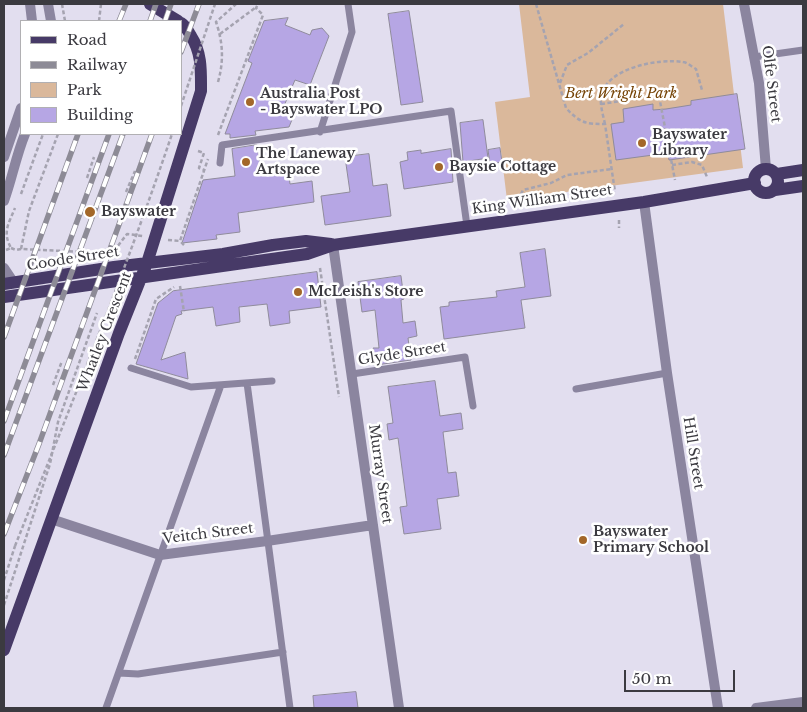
<!DOCTYPE html>
<style>
body{margin:0}
#map{position:relative;width:807px;height:712px;overflow:hidden;background:#e2deef;font-family:"Libre Baskerville",serif}
canvas{display:block}
.frame{position:absolute;inset:0;border:5px solid #3b3a40;pointer-events:none}
.legend{position:absolute;left:20px;top:20px;width:162px;height:115px;box-sizing:border-box;background:#fff;border:1px solid #b1b0b3;margin:0;padding:6px 9px;list-style:none;font-size:15px;color:#3b3a40}
.legend li{display:flex;align-items:center;gap:10px;height:25px}
.legend b{width:25px;border:1px solid #b1b0b3}
.scale{position:absolute;left:624px;top:670px;width:111px;height:22px;box-sizing:border-box;border:2px solid #3b3a40;border-top:0;padding-left:6px;font-size:15px;line-height:18px;white-space:nowrap;color:#3b3a40;-webkit-text-stroke:4px #fff;paint-order:stroke}
</style>
<div id="map">
<canvas width="807" height="712"></canvas>
<div class="frame"></div>
<ul class="legend">
<li><b style="height:6px;background:#473a67"></b>Road</li>
<li><b style="height:6px;background:#8d8b96"></b>Railway</li>
<li><b style="height:14px;background:#dab89b"></b>Park</li>
<li><b style="height:14px;background:#b6a6e4"></b>Building</li>
</ul>
<div class="scale">50 m</div>
</div>
<script>
const c = document.querySelector('canvas').getContext('2d');
c.lineJoin = 'round';
function paint(path, color) {
  c.fillStyle = color;
  c.fill(path, 'evenodd');
}
function stroke(path, color, width, dash) {
  c.strokeStyle = color;
  c.lineWidth = width;
  c.lineCap = dash ? 'butt' : 'round';
  c.setLineDash(dash || []);
  c.stroke(path);
}
function label(font, color, halo, rows, align = 'center') {
  c.font = font + ' "Libre Baskerville",serif';
  c.lineWidth = 5;
  c.setLineDash([]);
  c.textBaseline = 'middle';
  c.strokeStyle = halo;
  c.fillStyle = color;
  for (const [text, x, y, turn = 0] of rows) {
    c.save();
    c.translate(x, y);
    c.rotate((+turn || 0) * Math.PI / 180);
    c.textAlign = isNaN(turn) ? turn : align;
    if (halo) c.strokeText(text, 0, 0);
    c.fillText(text, 0, 0);
    c.restore();
  }
}
const green = new Path2D(`
 M519 4H723L743 168 507 200 495 102 530 97Z`);
const building = new Path2D(`
 M409 11 423 102 401 105 388 14Z
 M288 18 285 25 310 35 312 30 322 28 329 36 310 85 295 80 284 106 296 110 289 127 255 131 256 135 230 138V134H225L252 63 248 61 264 21Z
 M737 94 745 149 669 160 668 153 616 160 611 124 624 122 623 109 653 104V110L666 109 691 105V101Z
 M483 120 488 158 463 162 460 123Z
 M257 145 261 172 288 168 290 184 312 181 314 202 238 213 240 232 216 235 217 239 182 243 203 180 235 176 232 149Z
 M500 148 502 162 490 164 488 150Z
 M451 149 453 182 404 189 400 162 408 160 407 152 421 150V153Z
 M369 154 373 186 387 184 391 216 325 225 321 196 350 192 345 157Z
 M545 249 551 296 521 300 525 328 444 339 440 307 449 306V302L497 297 496 291 525 287 520 253Z
 M317 272 321 307 289 311 290 323 270 326 267 304 239 307 240 322 216 326 213 307 181 311 182 314 176 316 161 360 185 352 188 379 136 364 158 303 173 291Z
 M401 276 404 299 401 300 403 323 415 321 417 336 408 338 411 360 376 365 373 348H379L375 310 362 312 358 282Z
 M435 381 440 416 461 413 463 429 443 432 448 473 456 472 459 496 437 499 441 529 404 534 400 507 407 506 398 438 389 440 387 424 393 423 388 387Z
 M356 692 358 708H314L313 696Z`);
const path = new Path2D(`
 M62 4 65 21
 M536 4 566 108C580 123 585 124 605 124L615 192
 M99 21 101 4
 M220 34 255 8
 M218 82C224 61 223 42 216 22L236 4
 M560 83 567 65 588 53 624 24
 M659 96 675 180
 M601 104 628 100
 M605 124C603 115 600 105 601 97 605 68 659 58 683 62 687 62 692 67 696 69L702 90
 M218 135 263 15 256 8 258 4
 M198 151 204 153 199 168 204 170
 M672 165 692 162 702 165 707 177
 M87 178 94 157
 M126 192 135 171
 M21 194 43 134
 M518 200 523 190 551 183 567 175 612 169
 M619 220V228
 M168 240 180 241
 M184 245 180 241 208 159
 M11 248 16 250 21 249 107 253 114 251 127 234 143 236
 M21 249 29 211 58 134
 M6 250 11 248C2 232 9 223 15 208
 M320 268 339 397
 M180 286 184 312
 M135 359 156 299 174 287
 M53 385 62 361
 M4 580 15 546
 M4 605 50 464 58 422 97 313`);
const lane = new Path2D(`
 M754 57 803 50
 M320 132 352 32 348 4
 M220 163 222 145 451 111 467 226
 M131 368 191 387 272 381
 M352 374 465 357 473 406
 M247 383 290 708
 M576 389 667 373
 M119 673 138 674 283 652
 M106 708 221 385`);
const street = new Path2D(`
 M30 4 32 21
 M48 4 51 21
 M744 4 759 83 766 169
 M4 157 21 108
 M4 201C12 179 16 156 25 134
 M644 202 667 373 718 708
 M333 245 399 708
 M4 268 14 283
 M51 519 160 555 267 541 373 525
 M756 708 803 702`);
const primary = new Path2D(`
 M150 4 178 21
 M754 181a12 12 0 1 1 24 0a12 12 0 1 1-24 0Z
 M777 174 803 170
 M775 190 803 186
 M4 284 114 267 223 254 273 245 306 241 331 244
 M4 297 307 254 333 245 644 202 755 183
 M4 650 119 333 147 263 201 91C201 71 202 53 191 36 188 31 186 26 181 23`);
const rail = new Path2D(`
 M119 21 126 4
 M150 21 156 4
 M165 21 171 4
 M181 52 199 4
 M4 337 78 134
 M4 421 109 134
 M4 455 123 134
 M4 534 39 444 152 134`);
const pathBridge = new Path2D(`
 M181 106 215 4
 M15 546C69 410 125 273 172 134`);
const markers = [
 [250,102,5,"#a36729"],
 [642,143,5,"#a36729"],
 [246,162,5,"#a36729"],
 [439,167,5,"#a36729"],
 [90,212,6,"#a36729"],
 [298,292,5,"#a36729"],
 [583,540,5,"#a36729"]
];
const streetNames = [
 ["Olfe Street",771,84,83],
 ["King William Street",542,200,-8],
 ["Coode Street",73,259,-9],
 ["Whatley Crescent",105,332,-69],
 ["Glyde Street",402,354,-9],
 ["Hill Street",693,453,81],
 ["Murray Street",380,474,82],
 ["Veitch Street",208,534,-7]
];
const poiNames = [
 ["Australia Post",260,94],
 ["- Bayswater LPO",260,110],
 ["Bayswater",652,135],
 ["Library",652,151],
 ["The Laneway",256,154],
 ["Artspace",256,170],
 ["Baysie Cottage",449,167],
 ["Bayswater",101,212],
 ["McLeish's Store",308,292],
 ["Bayswater",593,532],
 ["Primary School",593,548]
];
const parkNames = [
 ["Bert Wright Park",621,94]
];
paint(green, '#dab89b');
paint(building, '#b6a6e4');
stroke(building, '#8f8b9b', 1);
stroke(path, '#a5a3b0', 2.5, [4, 2.5]);
stroke(lane, '#8b859f', 7);
stroke(street, '#8b859f', 10);
stroke(primary, '#473a67', 12);
stroke(rail, '#8d8b96', 5.5);
stroke(rail, '#fff', 4, [11]);
stroke(pathBridge, '#a5a3b0', 2.5, [4, 2.5]);
for (const [x, y, r, color] of markers) {
  const dot = new Path2D();
  dot.arc(x, y, r, 0, 2 * Math.PI);
  c.fillStyle = color;
  c.fill(dot);
  stroke(dot, '#fff', 2);
}
label('14px', '#3b3a40', '#fff', streetNames);
label('bold 14px', '#3b3a40', '#fff', poiNames, 'left');
label('italic 14px', '#754305', '#fff', parkNames);
</script>
